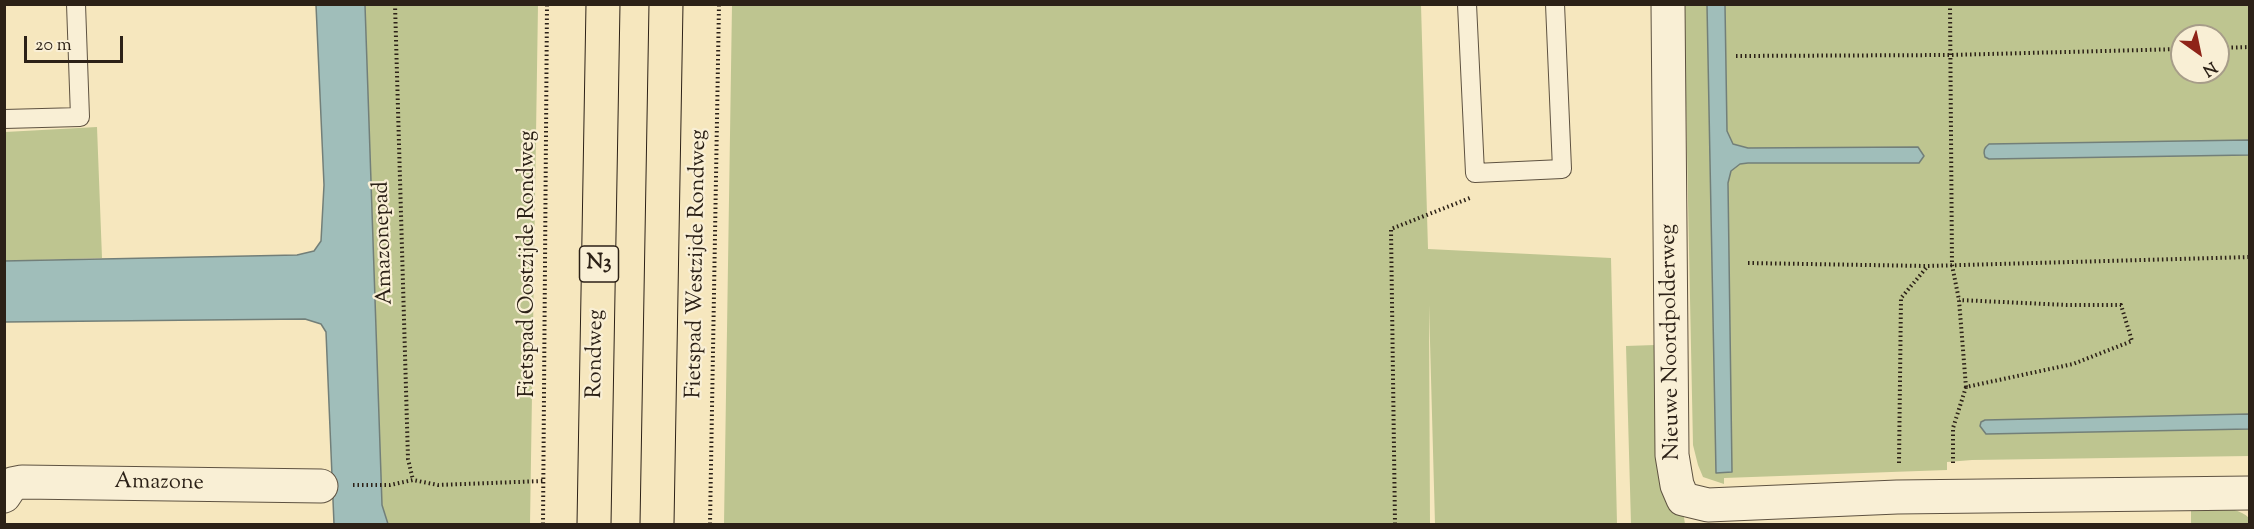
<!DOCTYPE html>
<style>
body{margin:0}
#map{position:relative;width:2254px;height:529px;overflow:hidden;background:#f6e7be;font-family:"Sorts Mill Goudy",serif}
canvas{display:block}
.frame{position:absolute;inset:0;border:6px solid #2c2117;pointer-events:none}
.north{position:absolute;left:2170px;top:24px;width:60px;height:60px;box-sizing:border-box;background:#f9efd5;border:2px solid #a79d89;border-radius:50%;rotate:147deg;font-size:16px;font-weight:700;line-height:24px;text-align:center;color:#2c2117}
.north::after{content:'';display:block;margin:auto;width:21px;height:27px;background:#8f2418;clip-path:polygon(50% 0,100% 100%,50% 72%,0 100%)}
.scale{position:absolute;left:24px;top:36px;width:99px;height:27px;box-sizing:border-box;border:3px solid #2c2117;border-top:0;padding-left:8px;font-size:18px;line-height:21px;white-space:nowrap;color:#2c2117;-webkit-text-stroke:4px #f9efd5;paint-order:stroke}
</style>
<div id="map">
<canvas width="2254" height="529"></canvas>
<div class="frame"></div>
<div class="north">N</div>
<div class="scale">20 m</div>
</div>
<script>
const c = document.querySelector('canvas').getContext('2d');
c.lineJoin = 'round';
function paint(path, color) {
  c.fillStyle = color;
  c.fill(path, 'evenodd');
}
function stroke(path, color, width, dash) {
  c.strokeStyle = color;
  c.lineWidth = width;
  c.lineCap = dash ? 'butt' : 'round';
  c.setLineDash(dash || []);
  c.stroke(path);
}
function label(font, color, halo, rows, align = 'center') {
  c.font = font + ' "Sorts Mill Goudy",serif';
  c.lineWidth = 4.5;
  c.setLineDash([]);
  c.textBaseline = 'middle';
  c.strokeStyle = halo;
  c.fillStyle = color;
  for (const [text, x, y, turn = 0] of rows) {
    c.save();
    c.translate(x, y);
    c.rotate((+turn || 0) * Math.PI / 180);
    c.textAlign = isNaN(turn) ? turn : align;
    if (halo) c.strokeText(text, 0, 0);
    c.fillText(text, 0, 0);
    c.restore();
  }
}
const green = new Path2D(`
 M365 5H538L530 524H388L382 505Z
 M732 5H1421L1428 249 1611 258 1617 524H1435L1429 305 1430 524H724Z
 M1684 5H2249V456L1972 460 1947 462V470L1724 478V484L1703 477 1698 465 1693 445ZM2182 36H2218V72H2182Z
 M97 127 102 258 5 261V132Z
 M1655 345 1683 511 1685 524H1631L1626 346Z
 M2191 509C2209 509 2236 504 2249 518V524H2191Z`);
const water = new Path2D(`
 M316 5H365L382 505 388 524H334L326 332 321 324 305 319 5 322 4 261 297 255 314 251 321 241 324 185Z
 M1707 5H1725L1727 131 1733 144 1748 148 1918 147 1924 156 1919 163H1748L1740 164 1731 171 1728 183 1732 472 1716 473Z
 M2249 140V155L1989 159 1985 157C1983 151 1984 148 1989 144Z
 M2249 414V429L1986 434 1980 426 1981 422 1985 420Z`);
const path = new Path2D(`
 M395 4 408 459 413 480
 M1950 4 1952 265 1959 300 1966 387 2073 364 2132 341 2121 305H2067L1959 300
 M2218 48 2250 47
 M1736 56 1950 55 2182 49
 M1748 263 1927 266 2250 257
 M1899 463 1901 298 1927 267
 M1953 463V428L1966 387
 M353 485H390L413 480 438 485 543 481
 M543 524 547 4
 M710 524 719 4
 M1395 524 1391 229 1470 198`);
const service = new Path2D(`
 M1467 4 1475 173 1562 169 1555 4
 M4 119 80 117 76 4`);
const minor = new Path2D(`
 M1668 4 1672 455 1677 485 1683 499 1708 505 1897 497 2250 493
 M4 496 12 484 22 482 321 486`);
const trunk = new Path2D(`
 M594 524 603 4
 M657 524 666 4`);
const shields = [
 [599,264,39]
];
const shieldNames = [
 ["N3",599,264]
];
const streetNames = [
 ["Amazonepad",385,243,-92],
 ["Fietspad Oostzijde Rondweg",529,264,-90],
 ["Fietspad Westzijde Rondweg",698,264,-89],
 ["Nieuwe Noordpolderweg",1672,342,-91],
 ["Rondweg",597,354,-89],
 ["Amazone",159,484,1]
];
paint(green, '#bec590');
paint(water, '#a0beba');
stroke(water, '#727f79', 1.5);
stroke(service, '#5e5241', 20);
stroke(minor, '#5e5241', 35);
stroke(trunk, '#2c2117', 35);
stroke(path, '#2c2117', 4, [1.5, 3]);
stroke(service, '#f9efd5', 18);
stroke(minor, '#f9efd5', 33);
stroke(trunk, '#f6e7be', 33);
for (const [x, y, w] of shields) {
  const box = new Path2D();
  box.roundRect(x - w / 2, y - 18, w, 36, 4.5);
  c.fillStyle = '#f9efd5';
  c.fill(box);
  stroke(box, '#2c2117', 1.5);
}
label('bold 21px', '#2c2117', null, shieldNames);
label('22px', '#2c2117', '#f9efd5', streetNames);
</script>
